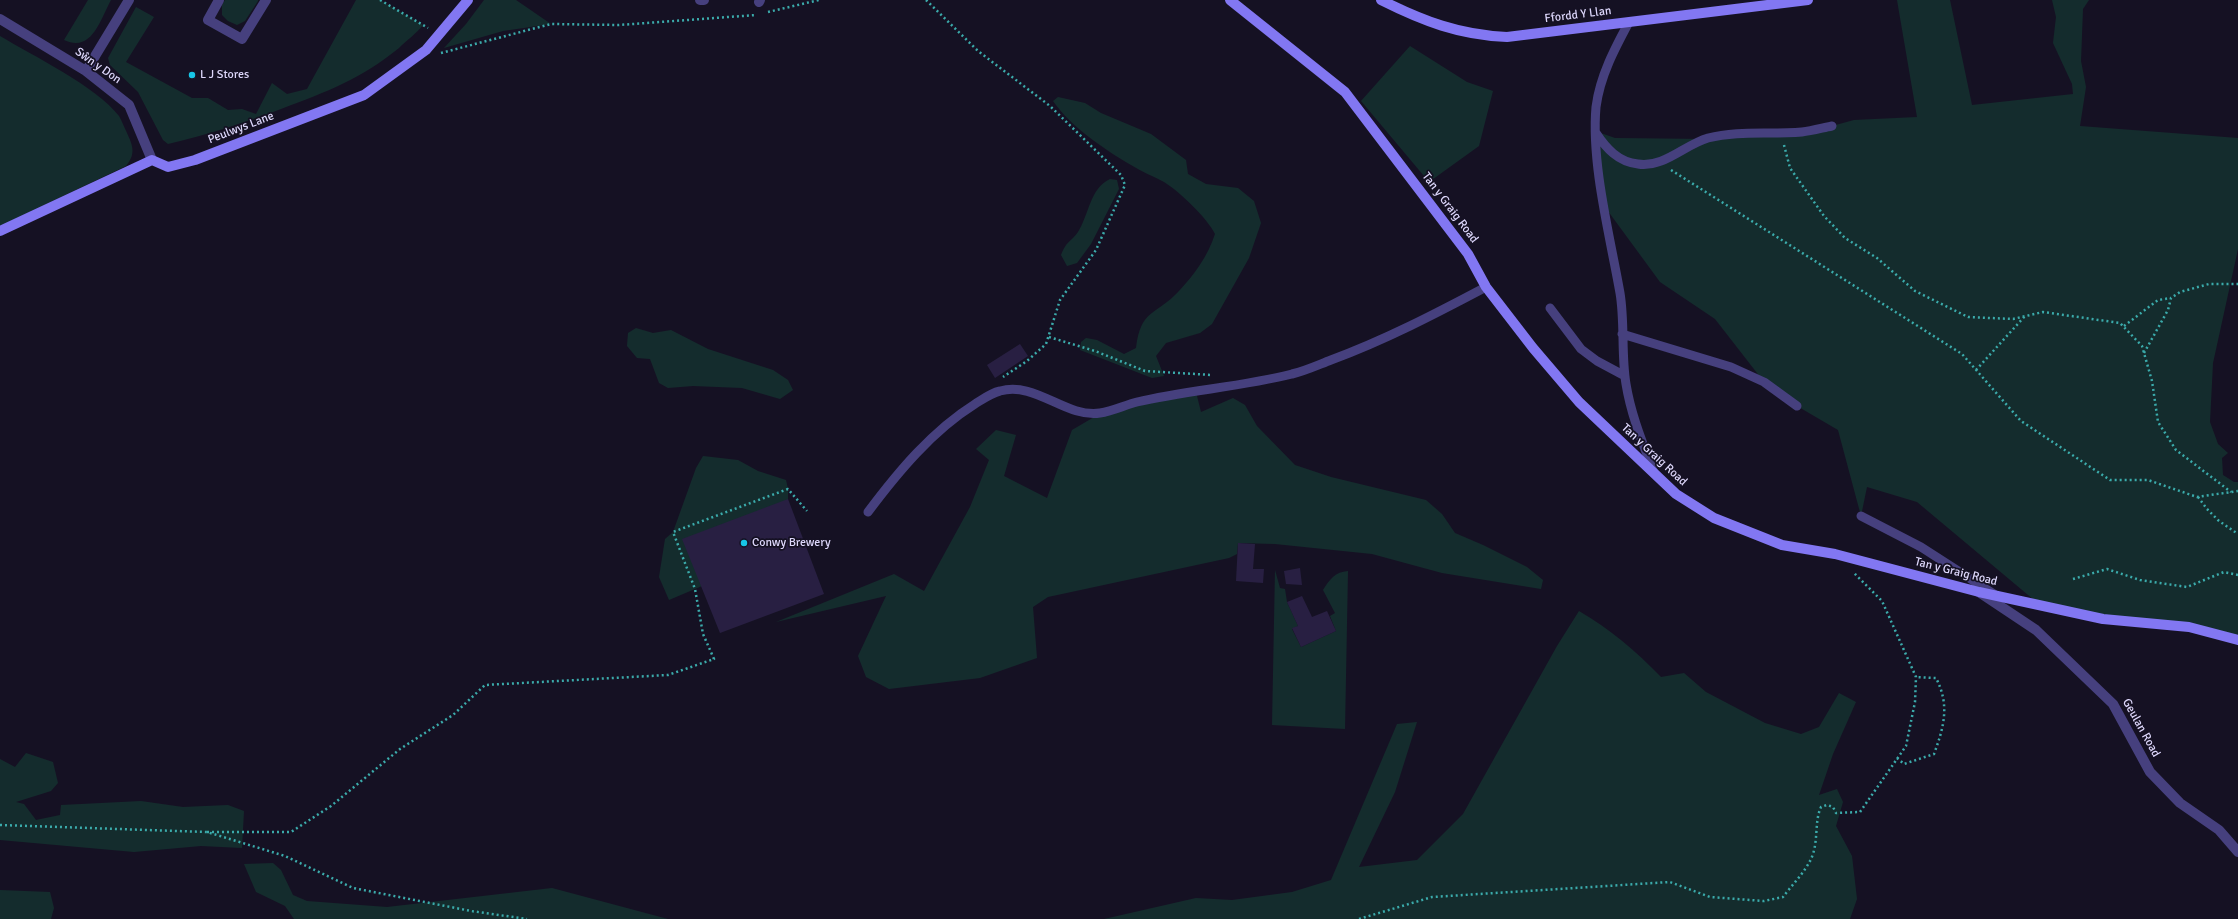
<!DOCTYPE html>
<meta charset="utf-8">
<style>
body{margin:0}
canvas{display:block;background:#151123}
</style>
<canvas width="2238" height="919"></canvas>
<script>
const c = document.querySelector('canvas').getContext('2d');
c.lineJoin = 'round';
function paint(path, color) {
  c.fillStyle = color;
  c.fill(path, 'evenodd');
}
function stroke(path, color, width, dash) {
  c.strokeStyle = color;
  c.lineWidth = width;
  c.lineCap = dash ? 'butt' : 'round';
  c.setLineDash(dash || []);
  c.stroke(path);
}
function label(font, color, halo, rows, align = 'center') {
  c.font = font + ' Signika,sans-serif';
  c.lineWidth = 3.5;
  c.setLineDash([]);
  c.textBaseline = 'middle';
  c.strokeStyle = halo;
  c.fillStyle = color;
  for (const [text, x, y, turn = 0] of rows) {
    c.save();
    c.translate(x, y);
    c.rotate((+turn || 0) * Math.PI / 180);
    c.textAlign = isNaN(turn) ? turn : align;
    if (halo) c.strokeText(text, 0, 0);
    c.fillText(text, 0, 0);
    c.restore();
  }
}
const green = new Path2D(`
 M88 0H111C100 20 92 53 64 40Z
 M225 0H258V1L245 21 237 25 228 21 222 15V5Z
 M356 0H380L423 25C416 34 407 40 399 48 361 79 326 92 281 109 244 123 206 135 168 144L163 140 138 92 110 65 108 58 136 7 154 17 126 62 192 98H208L228 110 242 109 256 114 272 83 287 94 307 89Z
 M484 0H516L551 24 503 31 444 48 466 24Z
 M1897 0H1950L1972 105 2073 94 2072 84 2053 43 2056 17 2052 0H2089L2083 9 2081 61 2086 87 2080 126 2238 138V249L2213 363 2210 422 2218 444 2228 453 2222 458 2223 475 2234 482H2238V640L2040 605 1917 502 1867 487 1861 516 1838 430 1797 406 1764 382 1715 319 1660 282 1605 207 1595 131 1615 138 1706 139 1832 126 1854 120 1917 117Z
 M0 36C33 56 96 86 119 116 122 121 124 127 127 133 133 146 136 154 126 166L0 226Z
 M1410 46 1467 82 1493 91 1479 146 1429 182 1361 101Z
 M1058 97 1085 103 1101 113 1151 134 1186 160 1188 174 1206 184 1238 188 1254 201 1261 223 1249 258 1212 324 1200 333 1166 343 1156 356 1164 376 1152 378 1080 350 1081 342 1086 338 1097 340 1124 354 1136 348C1141 308 1156 316 1179 291 1194 275 1208 256 1215 234 1208 219 1179 191 1164 182 1153 176 1142 172 1131 165 1104 149 1071 127 1053 101Z
 M1110 179 1117 180 1119 189 1091 244 1077 263 1067 266 1061 255C1067 240 1071 242 1078 232 1089 215 1090 188 1110 179Z
 M636 328 653 333 671 330 708 349 773 370 788 380 793 390 780 399 742 388 693 386 668 388 659 383 650 359 637 358 627 346 628 333Z
 M1196 392 1201 412 1233 398 1245 405 1257 426 1295 465 1331 477 1426 500 1442 514 1455 533 1483 545 1527 567 1543 580 1541 589 1442 573 1372 554 1275 544 1238 543 1237 554 1229 558 1048 597 1033 607 1037 658 980 678 889 689 866 677 858 656 886 596 776 622 894 574 924 591 970 507 989 460 976 449 996 430 1016 435 1004 476 1047 498 1072 430 1101 413Z
 M703 456 738 460 758 471 786 480 788 489V499L702 586 669 600 659 577 665 539 673 532 696 468Z
 M1275 570 1280 588 1285 589 1287 602 1298 626 1292 629 1301 647 1336 631 1330 616 1335 613 1323 590C1330 579 1335 572 1348 571L1345 729 1272 725Z
 M1579 611C1610 629 1636 651 1661 677L1684 673 1706 692 1765 723 1801 734 1819 727 1839 693 1856 702 1833 754 1819 795 1837 789 1843 802 1836 826 1852 856 1857 899 1850 919H1104L1196 898 1232 900 1292 892 1331 880 1397 724 1417 722 1395 792 1359 867 1417 860 1463 814 1557 646Z
 M26 753 53 762 58 783 51 791 16 802 24 804 36 820 60 815 61 805 141 801 183 807 228 805 244 811 242 848 201 846 134 852 0 840V759L15 767Z
 M273 863 281 870 293 895 307 901 387 907 552 888 668 919H294L285 906 256 892 244 864Z
 M0 890 50 892 54 908 51 919H0Z`);
const building = new Path2D(`
 M1020 344 1028 356 995 378 987 365Z
 M788 499 824 594 720 633 682 539Z
 M1238 543 1255 544 1253 569H1264L1263 583 1236 581Z
 M1300 568 1302 585 1286 584 1284 571Z
 M1302 596 1312 617 1327 611 1336 631 1301 647 1292 628 1298 626 1287 602Z`);
const path = new Path2D(`
 M380 0 428 28
 M926 0 978 51 1050 106 1121 175 1125 185 1096 250 1060 300 1046 344 1027 361 1003 377
 M768 12 819 0
 M441 53 551 24 619 25 756 15
 M1784 145 1790 168 1824 216 1845 238 1877 258 1915 291 1968 317 2013 319 2043 312 2120 323 2142 346 2152 381 2158 422 2176 450 2231 492
 M1671 170 1962 354 2021 421 2110 480H2148L2197 497 2238 491
 M2124 326 2158 300 2171 298
 M1049 337 1095 351 1145 371 1212 375
 M2144 353 2168 310 2171 298 2180 292 2209 284H2238
 M1976 370 2025 316
 M2198 497 2207 509 2219 521 2238 534
 M2073 579 2107 569 2140 580 2187 587 2224 572 2238 575
 M1897 758 1904 764 1934 754C1944 727 1950 705 1936 678L1916 677
 M0 825 207 832 285 856 353 888 471 911 527 919
 M207 832H291L331 806 400 749 453 715 485 685 668 675 714 659 703 634 695 589 673 532 788 489 807 511
 M1359 919 1432 897 1670 882 1710 897 1764 901 1783 897C1792 885 1805 872 1811 859 1819 842 1814 822 1821 807L1827 805 1833 807 1836 813 1860 812 1906 746 1915 702 1916 677 1882 601 1854 573`);
const lane = new Path2D(`
 M1629 22C1615 48 1600 76 1596 107 1591 164 1610 236 1620 293 1625 323 1621 354 1626 384 1631 415 1643 444 1654 473
 M1596 133C1606 148 1618 162 1638 164 1664 168 1684 145 1708 138 1739 130 1770 135 1802 132 1812 131 1822 128 1832 126
 M1550 308 1581 349 1597 361 1625 376
 M1622 334 1731 367 1764 382 1797 406
 M868 512C898 472 932 431 975 404 983 399 991 393 1000 391 1036 381 1065 418 1100 413 1113 411 1125 405 1137 402 1188 390 1241 387 1292 374 1305 371 1318 365 1331 360 1385 340 1435 314 1486 287
 M1861 516 1921 547 1994 594`);
const street = new Path2D(`
 M219 0 208 20 242 39 266 0
 M700 0H704
 M759 2 760 0
 M0 19 86 71 129 105 152 160
 M86 71 129 0
 M1979 592 2036 630 2113 704 2150 772 2180 803 2219 830 2238 852`);
const secondary = new Path2D(`
 M1230 0 1345 92 1468 254 1486 287 1533 348 1579 402 1676 494 1714 518 1782 545 1835 554 1979 592 2103 619 2189 627 2238 640
 M1381 0C1423 21 1459 35 1507 37L1808 0
 M0 231 152 160 168 167 195 160 364 95 426 50 468 0`);
const markers = [
 [192,75,4,"#17c6e7"],
 [744,543,4,"#17c6e7"]
];
const streetNames = [
 ["Ffordd Y Llan",1578,15,-7],
 ["Sŵn y Don",98,66,35],
 ["Peulwys Lane",241,128,-21],
 ["Tan y Graig Road",1450,208,53],
 ["Tan y Graig Road",1654,455,43],
 ["Tan y Graig Road",1956,572,14],
 ["Geulan Road",2141,728,61]
];
const poiNames = [
 ["L J Stores",200,75],
 ["Conwy Brewery",752,543]
];
paint(green, '#142c2d');
paint(building, '#281f42');
stroke(path, '#3babab', 2.5, [2, 3]);
stroke(lane, '#46407e', 9);
stroke(street, '#46407e', 10);
stroke(secondary, '#8277f2', 10);
for (const [x, y, r, color] of markers) {
  const dot = new Path2D();
  dot.arc(x, y, r, 0, 2 * Math.PI);
  c.fillStyle = color;
  c.fill(dot);
  stroke(dot, '#151123', 1.5);
}
label('12px', '#ddd7fb', '#151123', streetNames);
label('12px', '#ddd7fb', '#151123', poiNames, 'left');
</script>
